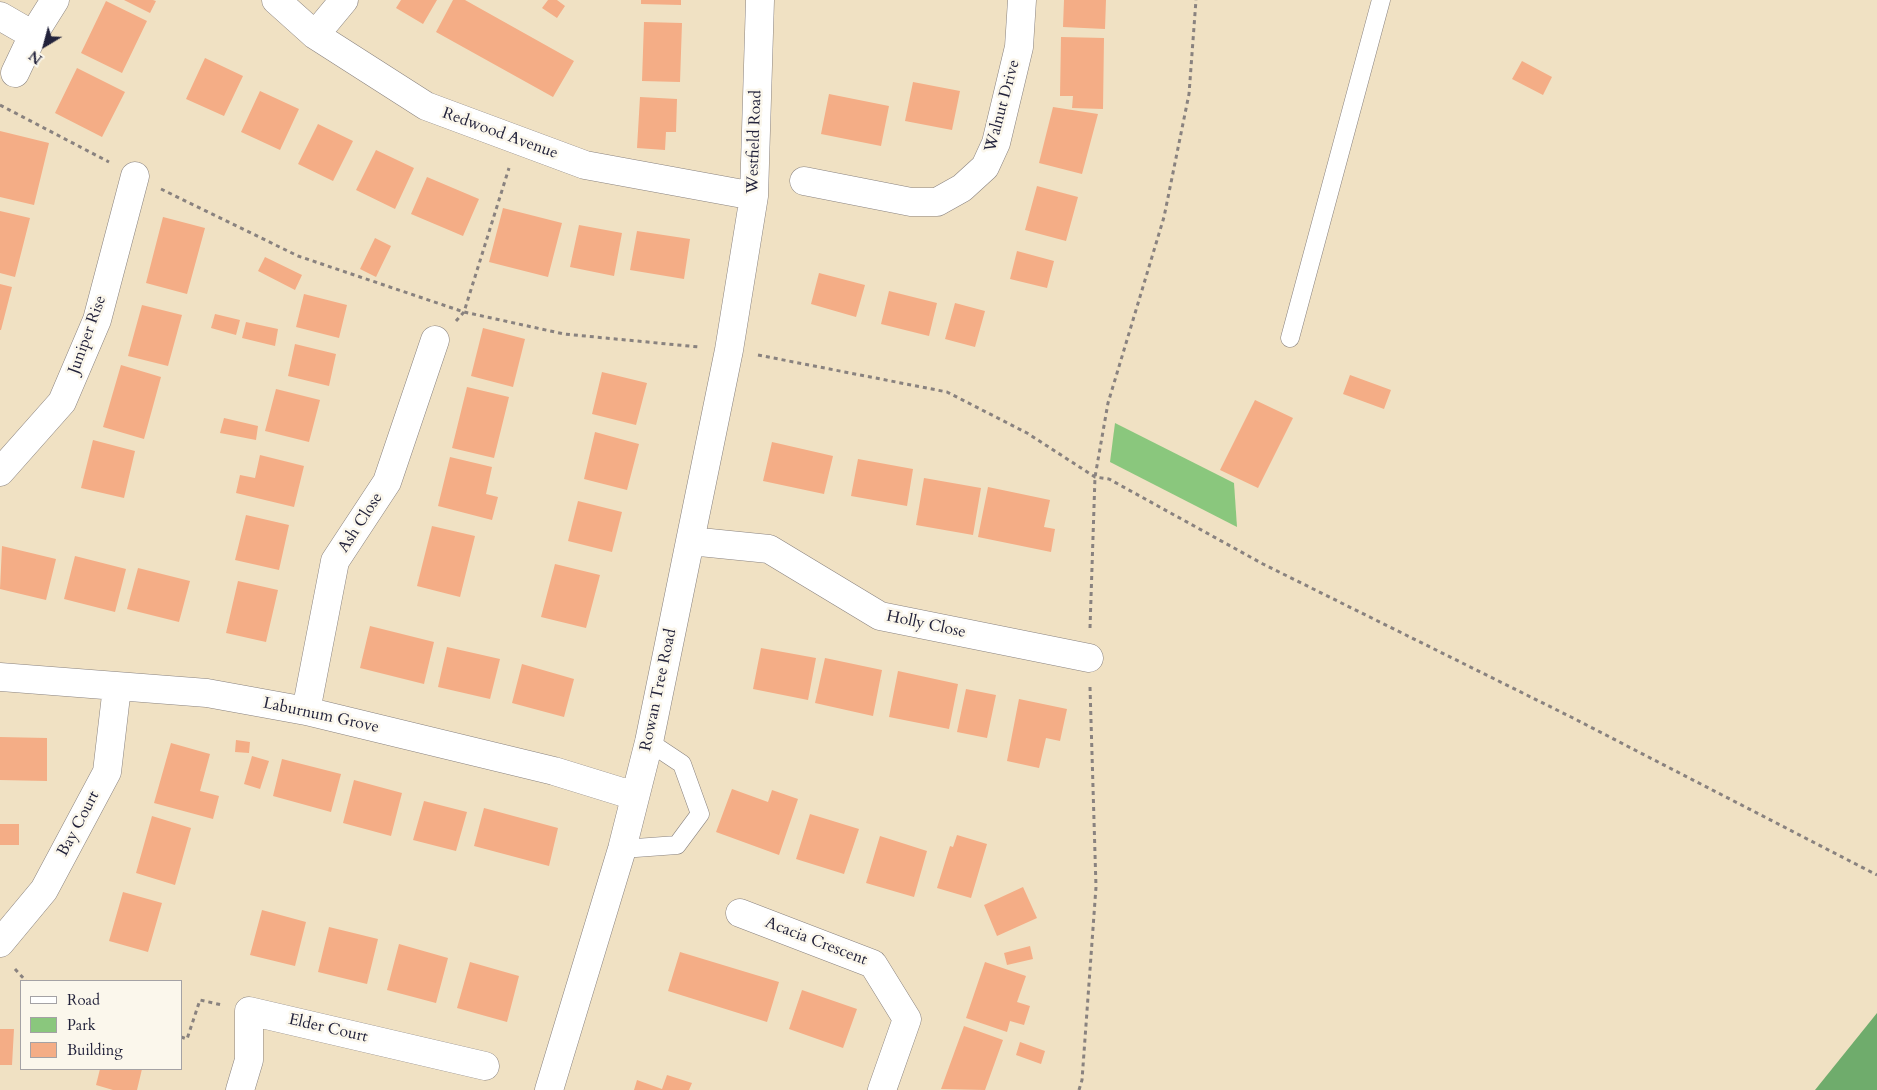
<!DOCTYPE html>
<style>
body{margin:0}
#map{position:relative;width:1877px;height:1090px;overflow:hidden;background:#f0e1c3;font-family:Cardo,serif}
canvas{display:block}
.legend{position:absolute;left:20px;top:980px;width:162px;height:90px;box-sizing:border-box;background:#fbf7ec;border:1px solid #a4a2a5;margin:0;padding:6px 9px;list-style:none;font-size:15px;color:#22223b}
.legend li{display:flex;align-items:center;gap:10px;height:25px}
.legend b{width:25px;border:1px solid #a4a2a5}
.north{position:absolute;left:20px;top:20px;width:50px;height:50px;-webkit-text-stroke:4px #fbf7ec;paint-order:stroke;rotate:217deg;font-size:14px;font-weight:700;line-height:20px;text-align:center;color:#22223b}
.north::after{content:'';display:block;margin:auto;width:18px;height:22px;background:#22223b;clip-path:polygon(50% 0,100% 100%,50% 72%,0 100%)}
</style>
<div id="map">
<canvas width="1877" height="1090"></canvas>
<ul class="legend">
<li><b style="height:6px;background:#fff"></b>Road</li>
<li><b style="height:14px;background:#8ac77d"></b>Park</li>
<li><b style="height:14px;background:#f4ad86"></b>Building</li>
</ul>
<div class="north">N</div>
</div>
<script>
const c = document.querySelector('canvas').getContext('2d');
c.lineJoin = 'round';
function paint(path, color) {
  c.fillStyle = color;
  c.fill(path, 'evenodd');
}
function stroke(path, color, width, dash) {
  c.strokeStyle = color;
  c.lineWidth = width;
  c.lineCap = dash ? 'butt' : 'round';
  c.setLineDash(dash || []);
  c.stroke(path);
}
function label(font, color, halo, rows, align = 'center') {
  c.font = font + ' Cardo,serif';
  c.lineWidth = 5;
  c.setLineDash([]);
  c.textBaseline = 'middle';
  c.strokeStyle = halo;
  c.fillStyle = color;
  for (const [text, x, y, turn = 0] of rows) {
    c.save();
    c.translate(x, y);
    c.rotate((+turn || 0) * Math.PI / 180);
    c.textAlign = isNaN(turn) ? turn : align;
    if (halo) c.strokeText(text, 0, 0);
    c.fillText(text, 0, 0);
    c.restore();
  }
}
const green = new Path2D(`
 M1115 423 1234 483 1237 527 1110 462Z`);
const forest = new Path2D(`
 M1877 1013V1090H1815Z`);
const building = new Path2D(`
 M124 0H153L156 1 150 13Z
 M401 0H437L423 24 396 8Z
 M453 0H465L574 61 553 97 436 32Z
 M548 0H557L565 6 557 18 542 8Z
 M641 0H681V5L641 4Z
 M1064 0H1106L1105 29 1063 27Z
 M106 1 147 21 122 73 81 53Z
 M644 22 682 23 680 82 642 81Z
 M1061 37 1104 38 1103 109 1072 108 1073 96H1060Z
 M205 58 243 76 224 116 186 99Z
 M1522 61 1552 77 1543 95 1512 79Z
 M77 68 125 92 102 137 55 113Z
 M913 82 960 91 952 130 905 121Z
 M260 91 299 109 280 150 241 132Z
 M829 94 889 106 881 146 821 134Z
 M640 97 677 99 676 132H666L665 150 637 148Z
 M1053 107 1098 114 1082 174 1039 163Z
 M318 124 353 141 333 181 298 164Z
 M0 131 49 143 34 205 0 197Z
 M376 150 414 168 395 209 356 190Z
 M427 177 479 199 463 236 411 214Z
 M1037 186 1078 197 1066 241 1025 230Z
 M503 208 562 223 548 277 489 262Z
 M0 211 30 218 15 277 0 273Z
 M163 217 205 228 187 294 146 283Z
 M579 225 622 233 614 276 570 267Z
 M637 231 690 239 684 279 630 270Z
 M375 238 391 246 376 277 360 269Z
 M1017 251 1054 261 1047 288 1010 279Z
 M265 257 302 275 295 290 258 271Z
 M819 273 865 285 856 317 811 304Z
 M0 284 12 287 1 330H0Z
 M889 291 937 303 929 336 881 324Z
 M304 294 347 305 339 338 296 327Z
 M955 303 985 311 975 347 945 339Z
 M142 305 182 315 168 366 128 356Z
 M215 314 240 320 236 335 211 328Z
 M246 322 278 329 275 346 242 338Z
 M483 328 525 339 513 387 471 376Z
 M295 344 336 354 329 386 288 376Z
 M121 365 161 377 144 439 103 427Z
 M602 372 647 383 636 425 592 414Z
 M1350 375 1391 390 1384 409 1343 394Z
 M467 387 509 397 494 458 452 448Z
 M276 389 320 400 309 442 265 431Z
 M1255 400 1293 418 1258 488 1220 470Z
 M224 418 258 426 256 440 220 433Z
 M595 432 639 444 627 490 584 479Z
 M93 440 135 451 124 498 81 488Z
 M772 442 833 456 824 494 763 481Z
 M260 455 304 466 294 507 236 493 240 475 255 478Z
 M450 457 492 467 486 494 498 497 492 520 438 506Z
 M858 459 913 469 907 506 851 496Z
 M924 478 981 488 973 535 916 525Z
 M988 487 1050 500 1044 527 1055 529 1051 552 978 537Z
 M578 501 622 512 612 552 568 541Z
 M246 515 289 525 279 570 235 560Z
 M432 526 475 536 460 597 417 586Z
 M2 546 56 559 46 600 0 589Z
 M75 556 126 569 115 612 64 599Z
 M555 564 600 575 586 628 541 617Z
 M138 568 190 581 179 622 127 609Z
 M238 581 278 590 266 642 226 633Z
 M370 626 434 642 424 684 360 668Z
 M447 647 500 659 490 699 438 687Z
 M761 648 816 658 808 700 753 689Z
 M825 658 882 670 873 716 815 703Z
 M522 664 574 679 564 717 512 703Z
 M898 671 958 684 949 729 889 717Z
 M966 689 996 695 987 738 957 732Z
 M1019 699 1067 709 1060 741 1046 738 1039 768 1007 761Z
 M0 737 47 738V781L0 780Z
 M236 740 250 742 249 753 235 752Z
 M171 743 210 754 200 791 219 796 213 819 154 803Z
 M252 756 269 761 260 789 244 784Z
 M282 759 341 774 331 812 273 796Z
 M354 780 402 793 391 836 343 823Z
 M732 789 768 802 772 790 798 799 779 855 716 832Z
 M424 801 467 812 456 851 413 840Z
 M484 808 558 828 549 866 474 846Z
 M810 814 859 829 844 874 796 859Z
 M152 816 191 828 175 885 136 873Z
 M0 824H19V845H0Z
 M957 835 987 844 971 898 937 888 950 846 953 847Z
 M880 836 927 851 914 897 866 883Z
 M1023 887 1037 918 997 936 984 905Z
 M123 892 162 903 148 952 109 941Z
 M262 910 306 922 295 966 250 955Z
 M329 927 378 939 367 984 318 972Z
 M399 944 448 958 436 1003 387 990Z
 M1030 946 1033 959 1007 965 1004 953Z
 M680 952 779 982 767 1022 668 991Z
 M470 962 519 976 507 1022 457 1008Z
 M985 962 1026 976 1017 1002 1030 1006 1024 1025 1010 1021 1007 1032 966 1018Z
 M802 990 857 1009 843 1048 789 1029Z
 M964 1026 1003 1040 985 1090 941 1089Z
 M0 1029H14L12 1065H0Z
 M1020 1042 1045 1051 1041 1064 1016 1055Z
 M100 1069H142L137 1090H113L96 1085Z
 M667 1075 692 1083 689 1090H634L637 1080 662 1089Z`);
const path = new Path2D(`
 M0 105 109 162
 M161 189 298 256 464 312 564 334 699 347
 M456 321 464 312 509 168
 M758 355 947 392 1027 433 1095 477 1109 479 1263 564 1571 717 1877 875
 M1090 628 1095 477 1108 403 1164 217 1189 94 1196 0
 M15 969 26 981
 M181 1037 187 1039 200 1000 222 1005
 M1079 1090 1082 1080 1096 887 1090 687`);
const service = new Path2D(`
 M1290 338 1381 0
 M622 849 677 845 700 814 682 764 649 742`);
const minor = new Path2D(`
 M276 0 315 35 426 106 585 165 754 196
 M0 16 33 35
 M315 35 344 0
 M15 73 33 35 55 0
 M804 181 911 202H937L962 188 985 167 996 143 1019 47 1022 0
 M0 472 62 402 97 320 135 176
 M690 541 769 549 880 616 1089 658
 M0 677 207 693 306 711 554 771 635 796
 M306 711 335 561 387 482 435 340
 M740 913 873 964 907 1019 882 1090
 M0 943 44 890 107 772 117 687
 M240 1090 249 1060V1011L485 1066
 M549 1090 622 849 649 742 729 350 754 196 760 0`);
const streetNames = [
 ["Walnut Drive",1003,106,-75],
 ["Redwood Avenue",500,134,20],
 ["Westfield Road",755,142,-88],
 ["Juniper Rise",88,335,-70],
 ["Ash Close",361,523,-57],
 ["Holly Close",926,625,12],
 ["Rowan Tree Road",659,690,-78],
 ["Laburnum Grove",321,716,12],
 ["Bay Court",79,824,-62],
 ["Acacia Crescent",816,942,21],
 ["Elder Court",328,1029,13]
];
paint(green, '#8ac77d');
paint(forest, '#6fac6c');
paint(building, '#f4ad86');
stroke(service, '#89827f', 19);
stroke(minor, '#89827f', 29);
stroke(path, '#89827f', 3, [4, 4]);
stroke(service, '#fff', 18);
stroke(minor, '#fff', 28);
label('16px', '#22223b', '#fbf7ec', streetNames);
</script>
